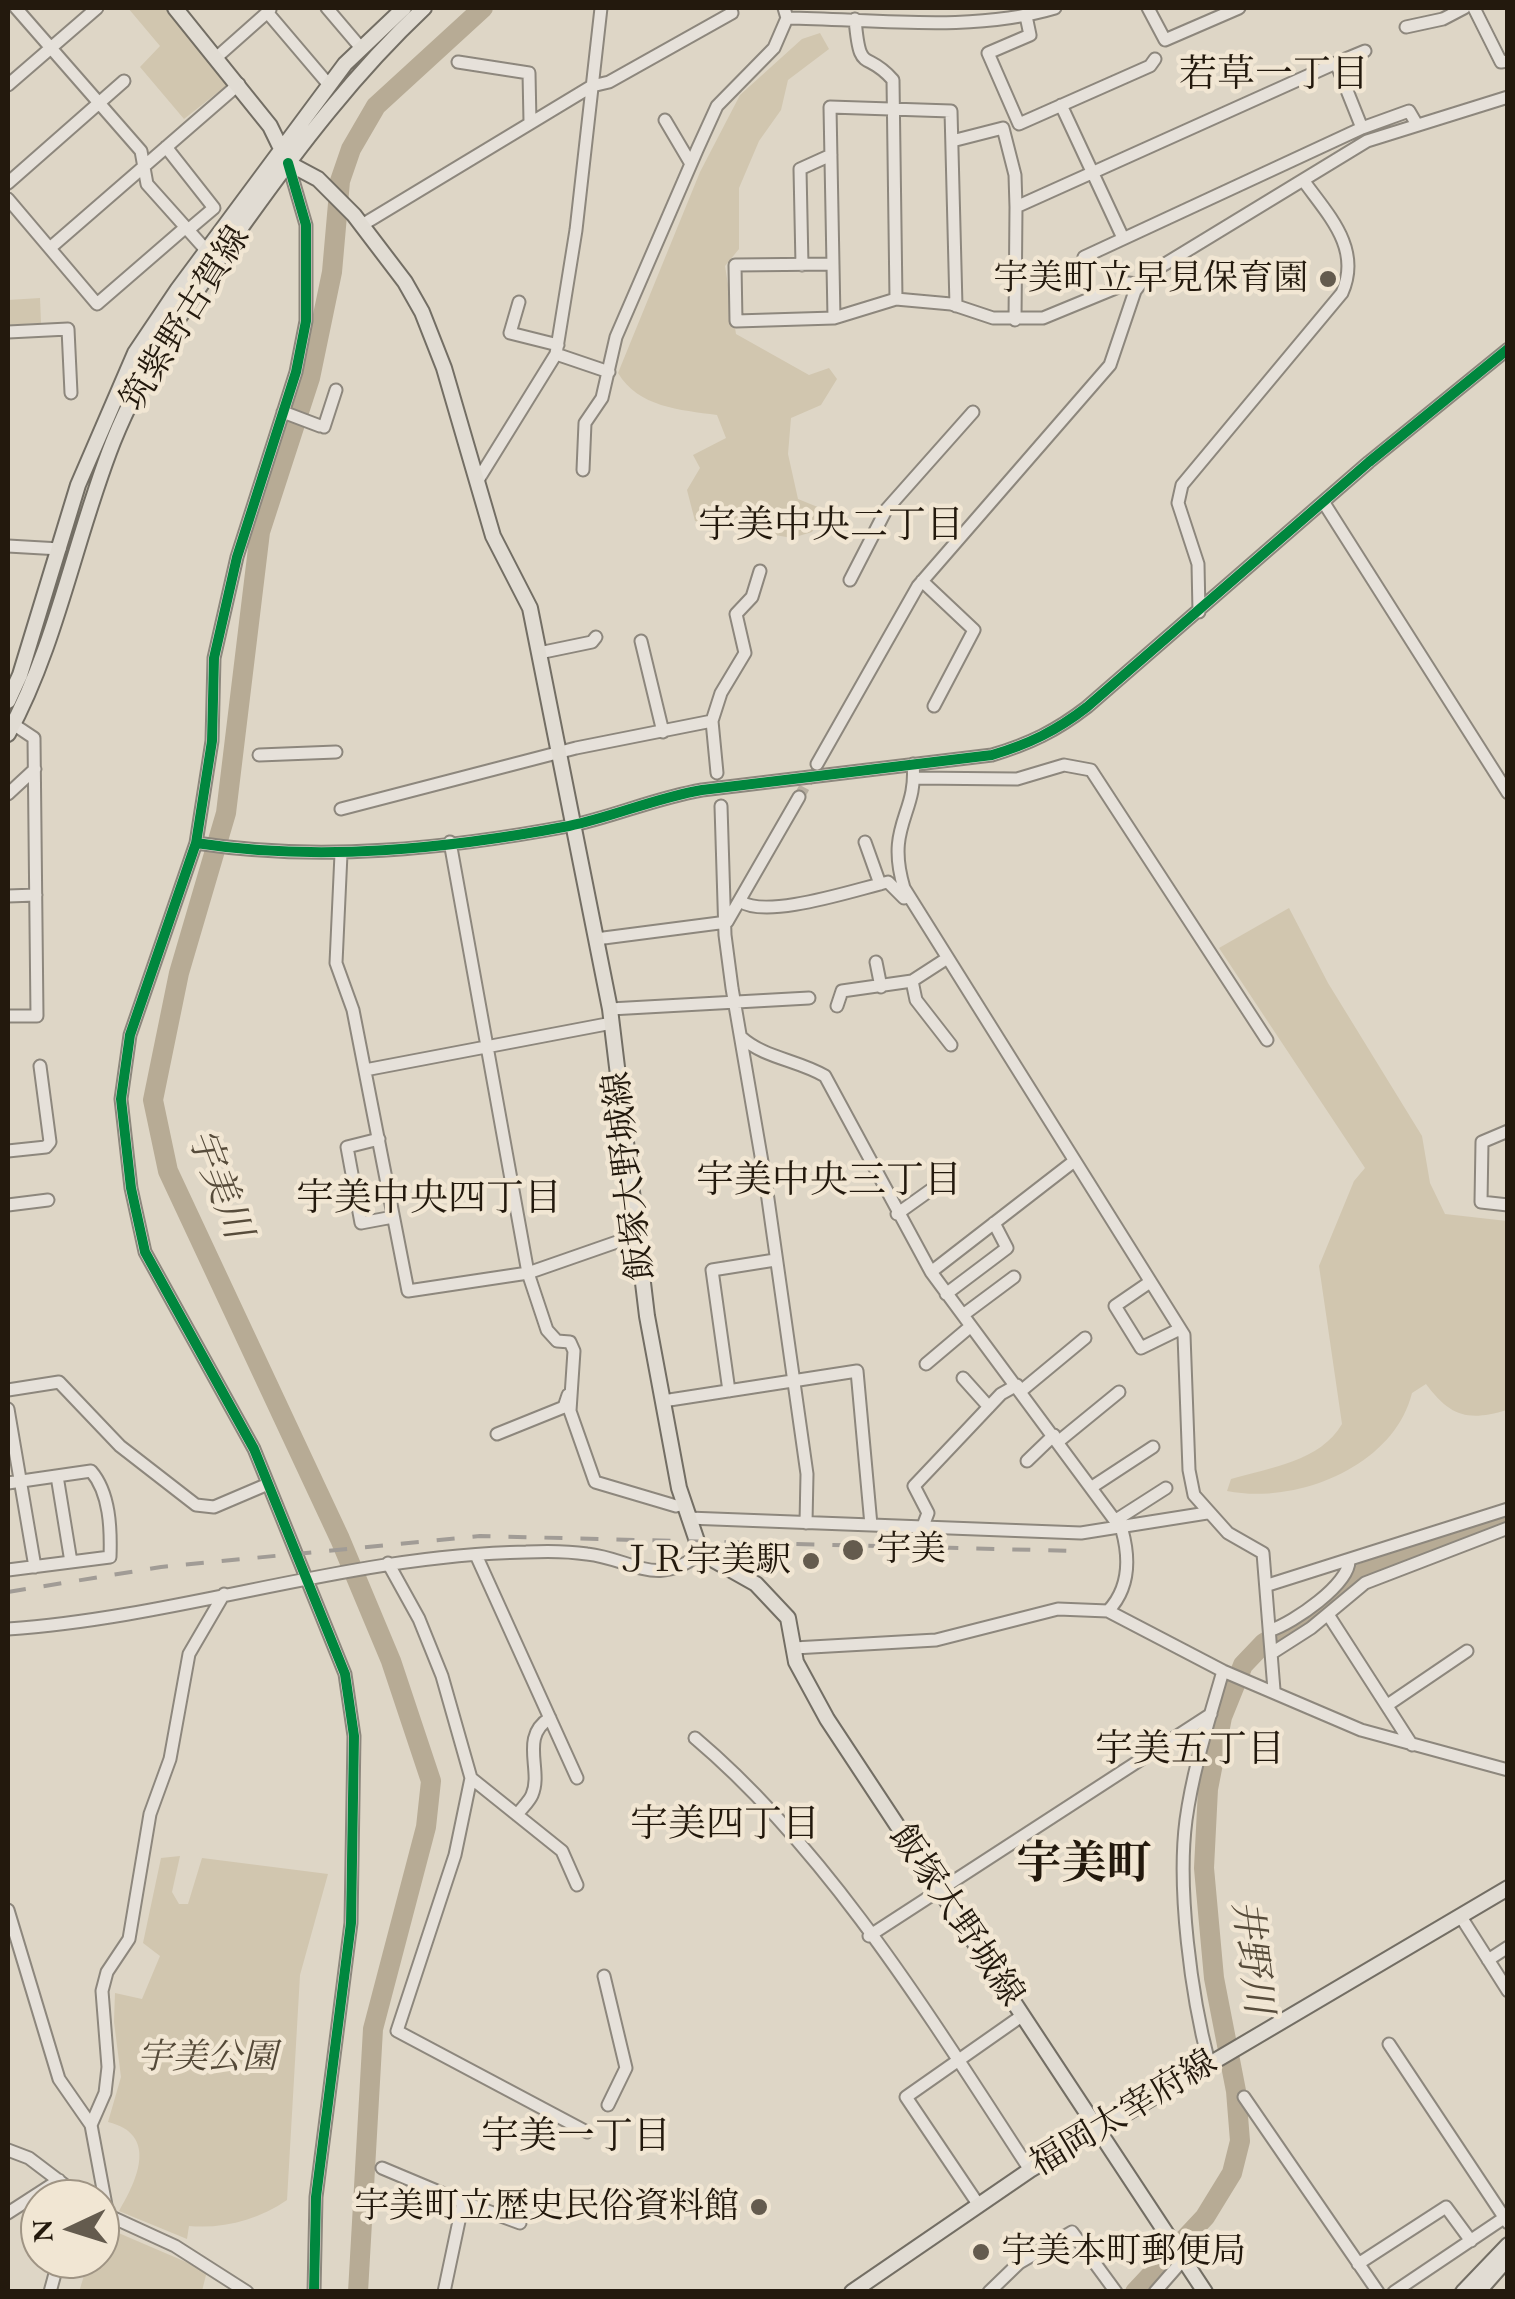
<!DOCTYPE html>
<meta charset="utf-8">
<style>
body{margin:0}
#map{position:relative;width:1515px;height:2299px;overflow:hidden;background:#ded6c6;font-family:"EB Garamond",serif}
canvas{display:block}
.frame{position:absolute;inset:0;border:10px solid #23190d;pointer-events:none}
.north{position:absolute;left:20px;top:2179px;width:100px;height:100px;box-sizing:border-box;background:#f1e6d3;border:2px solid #9f9484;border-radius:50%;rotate:266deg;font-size:28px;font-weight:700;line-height:40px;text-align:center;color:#23190d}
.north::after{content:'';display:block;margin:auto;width:35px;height:45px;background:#645b4e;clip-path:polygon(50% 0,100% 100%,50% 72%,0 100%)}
</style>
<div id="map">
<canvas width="1515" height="2299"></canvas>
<div class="frame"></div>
<div class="north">N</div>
</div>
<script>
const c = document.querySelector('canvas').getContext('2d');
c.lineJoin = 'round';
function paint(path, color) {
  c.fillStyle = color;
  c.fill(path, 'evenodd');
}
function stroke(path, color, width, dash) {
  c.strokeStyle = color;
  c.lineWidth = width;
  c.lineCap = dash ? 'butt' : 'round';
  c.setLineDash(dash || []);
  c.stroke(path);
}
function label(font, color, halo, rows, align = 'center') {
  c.font = font + ' "EB Garamond","Noto Serif JP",serif';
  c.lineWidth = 9;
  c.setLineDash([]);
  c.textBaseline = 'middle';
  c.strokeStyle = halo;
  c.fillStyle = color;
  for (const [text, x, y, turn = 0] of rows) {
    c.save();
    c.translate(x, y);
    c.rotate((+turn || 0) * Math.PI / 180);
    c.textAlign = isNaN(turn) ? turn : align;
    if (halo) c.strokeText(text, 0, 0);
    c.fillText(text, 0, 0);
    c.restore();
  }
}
const green = new Path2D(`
 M128 8H166L231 82 184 119 140 67 160 46Z
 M820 33 829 49 788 80 781 110 759 141 739 188V249L725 266 736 334 809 375 829 368 837 379 821 405 791 418 788 454 798 499 825 510 812 532 792 538 695 521 687 490 700 468 693 455 726 438 717 415C680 410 638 407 618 373L700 172 740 95 802 39Z
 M40 298 41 323 8 325V300Z
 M1289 908 1328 983 1422 1136 1430 1183 1445 1214 1507 1221V1410C1467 1422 1450 1416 1426 1384L1412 1393C1394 1466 1297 1505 1227 1491L1231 1479C1269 1468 1321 1461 1342 1424L1319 1266 1354 1181 1365 1168 1219 948Z
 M180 1856 172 1892 179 1904H188L202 1858 328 1874 300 1975 287 2200C258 2220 224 2229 189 2226L187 2239 119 2211C138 2179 158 2134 108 2122L121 2077 114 2022 115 1993 142 1999 160 1956 143 1943 161 1858Z
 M100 2225 207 2271 202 2291 79 2292 89 2259H100Z`);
const river = new Path2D(`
 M358 2292 373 2029 426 1827 431 1781 391 1661 340 1539 168 1171 153 1100 179 973 226 813 260 532 310 378 332 272 340 181 351 149 376 106 483 8
 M1135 2292 1205 2217 1232 2173 1240 2141 1236 2091 1214 1978 1204 1868 1208 1789 1222 1717 1243 1665 1264 1643 1321 1608 1355 1576 1508 1520`);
const minorTunnel = new Path2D(`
 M799 797 817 764`);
const minor = new Path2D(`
 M16 8 141 151 147 184 206 250
 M327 8 361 48
 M1148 8 1165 40 1239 8
 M1474 8 1501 62 1508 61
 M267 12 329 85
 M1026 16 1030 35 988 53 1019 124 1150 66 1155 59
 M787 18C874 19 971 33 1055 8
 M855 19C860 77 865 48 893 80L896 299
 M1406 27 1443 19 1464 8
 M217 57 270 10
 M458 62 529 73 530 122
 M1336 63 1365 51
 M8 85 97 8
 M1061 105 1123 238
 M665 120 691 164
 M952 141 1003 128 1015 175 1016 207
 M166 147 214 208 188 230
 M288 163 306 225V321L296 372 237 557 214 658 212 741 196 843 130 1035 121 1099 131 1188 145 1252 254 1449 345 1674 354 1736 351 1923 316 2197 314 2292
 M8 183 124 81
 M8 199 97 304 186 227
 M362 225 592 86 609 82 732 13
 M50 248 239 84
 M1084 257 1362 128
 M833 264 735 265 736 321 834 318 896 299 951 304 993 318H1043L1128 283 1139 284
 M802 265 800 169 831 155
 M519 302 510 333 558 345
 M834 318 830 107 951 111 956 306
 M1015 320 1016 207 1336 63 1362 128 1409 111 1416 123
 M8 332 68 329 71 393
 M556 354 609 372
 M283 412 320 426
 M324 427 336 390
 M583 470 585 423 602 398 616 337 697 150 717 106 774 48 787 18 784 8
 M478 480 556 354 576 230 601 8
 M1324 503 1508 793
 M8 546 60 549
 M850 580 886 510 973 412
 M922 581 974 630 934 706
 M1199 612 1198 564 1178 503 1182 485 1342 293C1362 248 1328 215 1303 180
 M641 641 663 732
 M539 653 592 642 596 637
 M259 755 336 752
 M817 764 918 586 1110 365 1135 291 1147 275 1367 141 1508 97
 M913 764C918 814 885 825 904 888L1184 1335 1189 1470 1194 1495 1228 1533 1263 1553 1274 1690
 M717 773 712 721 721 693 745 653 736 614 752 597 760 571
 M914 778 1017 779 1064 765 1091 770 1267 1040
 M8 794 35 769
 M721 806 725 935 732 988 766 1185 807 1474 806 1523
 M341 809 576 748 712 721
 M450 842 528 1273 547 1330 557 1341 570 1342 574 1351 570 1411 595 1482 676 1506 684 1504
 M865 842 880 884
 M196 843C319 862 447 849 569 826 613 817 655 798 702 790L992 755C1029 744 1056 731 1087 707L1369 462 1508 349
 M341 854 336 963 353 1010 408 1291 528 1273 637 1235
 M8 896 36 895
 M740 901C766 920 857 889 888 882L904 898
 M596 939 727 922 799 797
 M876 962 881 987
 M912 981 916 1000 951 1045
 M837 1006 842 991 912 981 946 959
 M610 1009 809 998
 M8 1016H37L34 738 13 724
 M741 1037C764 1058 798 1060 825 1076L931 1272 1122 1530C1130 1559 1129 1589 1108 1611
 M365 1070 612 1023
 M1508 1131 1482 1142 1481 1202 1508 1205
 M379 1139 347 1147 361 1223 393 1217
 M8 1151 46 1147 50 1142 40 1066
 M8 1205 48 1200
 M897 1214 939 1184
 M931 1272 1073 1162
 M1150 1282 1115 1306 1141 1348 1180 1329
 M946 1294 1007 1248 994 1223
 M963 1315 1014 1277
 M926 1364 971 1326
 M963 1378 989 1407
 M8 1390 59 1382 120 1446 196 1505 214 1507 268 1484
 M729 1391 712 1270 775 1260
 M1021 1391 1085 1338
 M663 1401 857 1371 871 1525
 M8 1409 35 1567
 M497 1434 564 1407 568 1395
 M1059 1441 1119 1392
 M1027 1461 1054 1435
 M57 1476 71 1562
 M8 1483 91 1471C110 1493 111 1529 110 1557L8 1570
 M1092 1487 1153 1447
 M688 1518 1081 1533 1207 1513
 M1116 1520 1166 1488
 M923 1526 928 1513 914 1486 1001 1394 1017 1385
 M476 1555 577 1778
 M388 1563 419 1619 442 1676 471 1778 455 1855 397 2031 587 2132
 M1268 1585 1508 1509
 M1329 1616 1412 1745
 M8 1629C182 1617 349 1555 526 1552 546 1551 567 1551 587 1554 633 1559 656 1589 701 1553
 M1271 1630C1293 1623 1350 1584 1349 1560
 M794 1648 936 1640 1058 1609 1108 1611 1223 1671 1361 1730 1508 1770
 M1272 1653 1311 1628 1365 1583 1508 1528
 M1389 1704 1467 1651
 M695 1738C830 1852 934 2023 1030 2170
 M471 1778 562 1851 577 1885
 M517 1815C521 1809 529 1802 532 1795 543 1770 519 1737 550 1718
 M8 1910 59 2079 91 2125 108 2216
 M1461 1917 1508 1991
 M869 1936 1211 1714
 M1488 1960 1508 1947
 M604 1976 626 2068 608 2105
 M1389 2044 1508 2223
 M1209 2063C1191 1995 1177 1889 1186 1820 1193 1769 1209 1720 1223 1671
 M1244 2097 1378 2292
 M91 2125 105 2093 108 2067 102 1991 107 1972 129 1939 150 1814 170 1759 189 1654 224 1594
 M8 2150 29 2158 83 2199
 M382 2168 463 2202
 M978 2204 906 2097 1023 2015
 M8 2213 59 2180
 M103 2213 175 2246 247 2292
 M1358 2264 1446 2207 1471 2241
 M50 2292 59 2259
 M444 2292 463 2202 520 2223
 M989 2292 1019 2263 1072 2232 1116 2292
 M1155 2292 1183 2260
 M1394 2292 1504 2218`);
const major = new Path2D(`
 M175 8 270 126 288 163 318 179 354 215 405 282 422 312 444 368 493 536 530 608 610 1009 647 1316 679 1488 701 1553 756 1584 788 1618 796 1662 827 1719 1205 2292
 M8 701 20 675 78 485 135 353 178 289 345 64 404 8
 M8 734C57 644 75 538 113 442 145 362 195 292 245 222 300 145 355 73 424 8
 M852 2292 1030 2170 1508 1888
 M1463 2292 1508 2245
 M1478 2292 1507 2259`);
const rail = new Path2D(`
 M8 1592 161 1567 480 1536 1075 1551`);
const cycleway = new Path2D(`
 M288 163 306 225V321L296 372 237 557 214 658 212 741 196 843 130 1035 121 1099 131 1188 145 1252 254 1449 345 1674 354 1736 351 1923 316 2197 314 2292
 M196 843C319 862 447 849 569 826 613 817 655 798 702 790L992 755C1029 744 1056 731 1087 707L1369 462 1508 349`);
const markers = [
 [1328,279,10,"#645b4e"],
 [853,1550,12,"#645b4e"],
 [811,1561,10,"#645b4e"],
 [759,2207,10,"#645b4e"],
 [981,2252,10,"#645b4e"]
];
const poiNames = [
 ["宇美町立早見保育園",1308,279],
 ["宇美",876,1550,"left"],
 ["ＪＲ宇美駅",791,1561],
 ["宇美町立歴史民俗資料館",739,2207],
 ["宇美本町郵便局",1001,2252,"left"]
];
const streetNames = [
 ["筑紫野古賀線",186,319,-58],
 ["飯塚大野城線",630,1176,-97],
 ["飯塚大野城線",956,1916,56],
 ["福岡太宰府線",1124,2114,-31]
];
const parkNames = [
 ["宇美公園",207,2058]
];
const neighbourhoodNames = [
 ["若草一丁目",1274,76],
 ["宇美中央二丁目",831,527],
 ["宇美中央三丁目",829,1182],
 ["宇美中央四丁目",429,1200],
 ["宇美五丁目",1190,1751],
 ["宇美四丁目",725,1826],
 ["宇美一丁目",576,2138]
];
const waterNames = [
 ["宇美川",218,1184,69],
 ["井野川",1251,1957,83]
];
const districtNames = [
 ["宇美町",1084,1866]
];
paint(green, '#d1c6af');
stroke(river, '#b7ab95', 20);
stroke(minorTunnel, '#b9b0a1', 11, [11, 5.5]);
stroke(minor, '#8d877d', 15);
stroke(major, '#736e64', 18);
stroke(minor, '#e6e1da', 11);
stroke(major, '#e1dcd3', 14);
stroke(rail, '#a19c96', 4, [18, 18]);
stroke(cycleway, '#00873e', 10);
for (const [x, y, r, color] of markers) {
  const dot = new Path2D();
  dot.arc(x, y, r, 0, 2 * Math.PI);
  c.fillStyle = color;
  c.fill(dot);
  stroke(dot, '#f1e6d3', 4);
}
label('35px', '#23190d', '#f1e6d3', poiNames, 'right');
label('35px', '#23190d', '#f1e6d3', streetNames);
label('italic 35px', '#544938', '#f1e6d3', parkNames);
label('38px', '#23190d', '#f1e6d3', neighbourhoodNames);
label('italic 38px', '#574c3b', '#f1e6d3', waterNames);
label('bold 45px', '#23190d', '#f1e6d3', districtNames);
</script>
